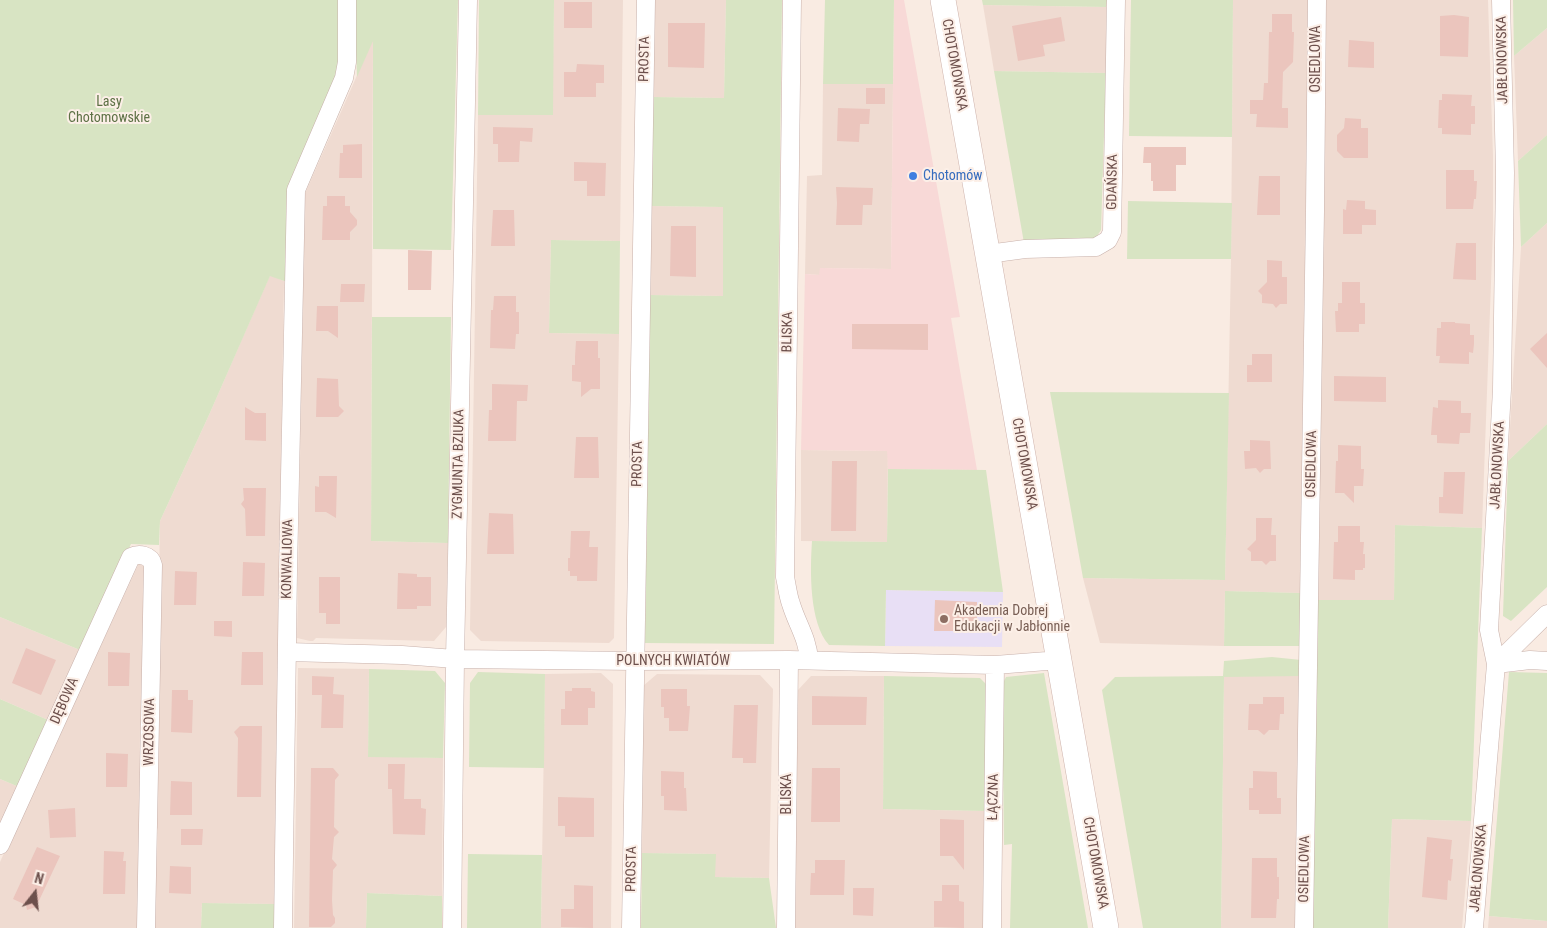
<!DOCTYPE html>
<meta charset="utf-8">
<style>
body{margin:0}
#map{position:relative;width:1547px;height:928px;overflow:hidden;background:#f9ebe2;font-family:"Roboto Condensed",sans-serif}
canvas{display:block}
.north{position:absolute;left:10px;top:868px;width:50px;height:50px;-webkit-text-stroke:4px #fcefe7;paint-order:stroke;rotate:16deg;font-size:14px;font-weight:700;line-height:20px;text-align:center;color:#6d504c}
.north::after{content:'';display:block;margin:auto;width:18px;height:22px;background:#6d504c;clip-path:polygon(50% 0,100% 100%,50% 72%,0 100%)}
</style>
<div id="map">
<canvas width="1547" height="928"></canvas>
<div class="north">N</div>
</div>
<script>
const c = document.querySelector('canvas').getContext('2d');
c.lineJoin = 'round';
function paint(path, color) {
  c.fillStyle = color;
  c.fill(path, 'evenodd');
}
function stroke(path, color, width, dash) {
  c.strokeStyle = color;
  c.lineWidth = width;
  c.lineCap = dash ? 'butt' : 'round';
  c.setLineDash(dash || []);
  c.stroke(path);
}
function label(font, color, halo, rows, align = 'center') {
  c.font = font + ' "Roboto Condensed",sans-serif';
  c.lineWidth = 4;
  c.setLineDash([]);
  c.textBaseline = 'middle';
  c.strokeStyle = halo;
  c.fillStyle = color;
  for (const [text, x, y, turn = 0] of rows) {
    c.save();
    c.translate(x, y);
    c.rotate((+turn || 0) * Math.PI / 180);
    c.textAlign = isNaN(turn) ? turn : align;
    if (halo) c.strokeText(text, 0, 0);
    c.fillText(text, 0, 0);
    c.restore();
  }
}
const residential = new Path2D(`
 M554 0H623L620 241 551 240 549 333 619 334 614 638 609 643 481 641 470 630 478 115H552Z
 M655 0H726L724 98 653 97Z
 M1233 0H1309L1300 593 1225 591 1224 646 1100 643 1083 578 1225 580 1231 259Z
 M1325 0H1488L1493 156V229L1482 528 1395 525 1394 601 1316 600Z
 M983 5 1106 7V73L994 71Z
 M1547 28V135L1518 161 1514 56Z
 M373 39 371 541 448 543 446 627 434 641 316 638 313 641H310L297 638 303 279V198Z
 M823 84H893L891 269 820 268V275L805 274 807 176 822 175Z
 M651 206 723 207V296L650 295Z
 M1547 223V424L1508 461 1521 247Z
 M270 275 284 281 274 904 202 903 201 928H154L155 860 157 852 158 830 155 823 160 521 209 415Z
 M801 450 888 451 887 542 801 541Z
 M139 563H146L143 725H140L139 928H0V862L86 671H89Z
 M0 617 80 650 48 720 0 699Z
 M298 668 369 669 368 756 443 758 442 896 367 893 366 928H294Z
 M601 673 613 684 611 928H541L545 674Z
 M657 674 760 675 773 689 769 878 715 877V854L642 853 643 686Z
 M811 676H884L883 809 985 811 984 928H794L798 690Z
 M1224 676H1301L1295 928H1221Z
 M0 779 19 787 0 829Z
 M1392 819 1471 821 1462 928H1388Z
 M1489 916 1547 921V928H1488Z`);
const commercial = new Path2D(`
 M894 0H904L960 317 951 318 977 470 888 469 887 451 801 450 805 274 819 275 820 268 891 269Z`);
const education = new Path2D(`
 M886 590 1003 592 1002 647 885 646Z`);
const green = new Path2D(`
 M0 0H340L339 62 335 81 292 184 288 281H284L270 276 209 415 160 521 159 545 131 544 80 650 0 617Z
 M354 0H458L451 250 373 249V41L357 77Z
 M479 0H554L553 115H478Z
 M726 0H782L774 644 645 643 650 295 723 296V207L651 206 653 97 724 98Z
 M825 0H894L893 84H823Z
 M982 0H1107L1106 7 983 5Z
 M1131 0H1233L1232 137 1129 136Z
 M1513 0H1547V28L1514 56Z
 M994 71 1106 73 1101 230 1097 236 1092 240 1024 243Z
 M1547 135V223L1521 247 1518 161Z
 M1128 201 1232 203 1231 259H1127Z
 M551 240 620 241 619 334 549 333Z
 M372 317H451L448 543 371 541Z
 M1050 392 1229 393 1225 580 1083 578Z
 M1547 424V587L1511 621 1503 616 1508 461Z
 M888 469 986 470 1003 592 886 590 885 646 829 645C809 623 810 570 812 541L887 542Z
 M1395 525 1482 528 1471 821 1392 819 1388 928H1311L1316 600H1394Z
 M1225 591 1300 593V646H1224Z
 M1272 657 1301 660V676L1224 677 1221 928H1143L1102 690 1115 677 1223 676 1224 661Z
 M369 669 435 671 445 683 443 758 368 757Z
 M478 672 545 674 544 768 469 767 470 683Z
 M1509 672 1547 673V921L1489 916Z
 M1044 673 1088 928H1010L1012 844 1004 845 1002 685 1006 677Z
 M884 676 980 678 987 685 985 811 883 809Z
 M0 699 48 720 19 787 0 779Z
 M642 853 716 854 715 877 769 878 776 928H641Z
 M468 854 542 855 541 928H467Z
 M367 893 442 896V928H366Z
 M202 903 274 904V928H201Z`);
const building = new Path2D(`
 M564 2H592V28H564Z
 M1272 14H1292V32H1294L1293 62 1283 72 1282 108H1288V128L1256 127 1257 114H1250V100H1263L1264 83H1268L1269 32H1272Z
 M1454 15 1469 17 1468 57 1440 56V16Z
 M1061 17 1065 41 1043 45 1045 56 1018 61 1012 26Z
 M668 23H705L704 68 668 67Z
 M1349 40 1374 42V68L1348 67Z
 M577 64 604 65V83H596V97H564V72H576Z
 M866 88H885V104H866Z
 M1442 94 1472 95 1471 106H1475V124H1471V135L1442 134V128H1438L1439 100H1442Z
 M838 108 870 109 869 124H860L859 142 837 141Z
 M1345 118 1361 119V128H1368V158H1344L1337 151V135L1344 128Z
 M493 127 533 128 532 142 520 141 519 162H498V144H493Z
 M362 144V178H339L340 153H343V145Z
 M1144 147H1186V165H1176V191H1153V181H1151V163H1143Z
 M574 162 606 163 605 196H587V181H574Z
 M1446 170H1474V181H1477L1476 199H1474L1473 209H1446Z
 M1259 176H1280V215H1257Z
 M836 187 873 188 872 205H863L862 225H836L837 203Z
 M327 196H345V206H350V212L357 220V225L350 232V240H322L323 206H327Z
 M1347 200 1365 201V209L1376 210V225H1362V234H1343V209L1346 210Z
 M493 210H514L515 246H491Z
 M671 226H696V277L670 276Z
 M1456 243H1476V280L1453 279Z
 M408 250 432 251 431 290H408Z
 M1267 260 1282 261V277H1287V304H1280L1276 308 1273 304 1262 303V295L1258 291 1267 282Z
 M1342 282H1360V303H1365V324H1359V332H1336L1335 311H1338V303H1342Z
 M341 284H365L364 302H340Z
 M494 296H516V312H519V334H516L515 349 490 348 491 310H493Z
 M317 306H338V338L328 331H316Z
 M1441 322H1455V323L1470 324V335H1474V344L1473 353 1469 352V364L1439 363 1440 356H1436L1437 328H1441Z
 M852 324H928V350L852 349Z
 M1547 333V368L1530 349Z
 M576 341H598V358H600V389H591L581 397V382L572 381V365H575V357Z
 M1252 354H1272V382H1247V365H1252Z
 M1334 376 1386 377V402L1334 401Z
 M317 378 338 379 339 406 344 411 338 417H316Z
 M492 384 528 385 527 401H517L516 441H488L489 410H492Z
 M1438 400 1461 401V413H1471L1470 433H1460L1459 444 1437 443V435H1431L1433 407 1438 408Z
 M245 407 255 413H266V441L245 440Z
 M576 437H598L599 478H574Z
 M1250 440 1270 441 1271 469H1264L1260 473 1256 468 1245 469 1244 451H1250Z
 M1338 445 1361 446V469H1364L1363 486H1354V503L1344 493H1335L1336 461H1338Z
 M832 461H857L856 531H831Z
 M1444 472H1465L1463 514 1439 513V497H1443Z
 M319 476H337L336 518 326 512H315V486L319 487Z
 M243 488H266L265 536H246L245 509 241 504 244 500Z
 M489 513 513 514 514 554H487Z
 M1256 518H1272L1271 535H1276V561H1270L1266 565 1262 561H1251V552L1247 549 1256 540Z
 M1338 526H1360V542H1364L1363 554H1365V568H1363V570H1355V580L1333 579 1334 542H1338Z
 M571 531H590L589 547H598L597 581H577V576H570V571H568V558H570Z
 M243 562 265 563 264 596H242Z
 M175 571 197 572 196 605H174Z
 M398 573 417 574V577H431V606H417V609H397Z
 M319 577H340V624H326V613H319Z
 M935 600 977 602V631H934Z
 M214 621H232V637L214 636Z
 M26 648 56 660 41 695 12 683Z
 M108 652 130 653 129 686H108Z
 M242 652H263V685H241Z
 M312 676 334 677 333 694 344 695 343 728H321L322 695H312Z
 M572 688H591V691L595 692V708H588V725H561V709H565V691H572Z
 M661 689H687V706H690L688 731H669V718H664V707H661Z
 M172 690H188V700H193L192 733 171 732Z
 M812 696 867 697 866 725H812Z
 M1263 697H1284V714H1280L1279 730H1269L1264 735 1258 730H1248L1249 704H1263Z
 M734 705H758L756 763H743V758H732Z
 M240 726H262L261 797H237L238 738 234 732Z
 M106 753 128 754 127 787H106Z
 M388 764H405L404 799H421V808L426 809 425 835 393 834 392 789H388Z
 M311 768H333L339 775 335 780 334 827 339 832 334 837 332 859 337 865 333 870 332 900 333 915 335 918V923L331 927H309Z
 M812 768H840V822H811Z
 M661 771 684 772V788H686L687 811 664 810V796H661Z
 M1253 771 1277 772V798H1281V814H1259V810H1249V788H1253Z
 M171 781 192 782V815H170Z
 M558 797 594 798V837H565V826H558Z
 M75 808 76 837 50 838 48 810Z
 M940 819 964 820V870L953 856H940Z
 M181 829H203L202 845H181Z
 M1427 837 1452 840 1450 859H1453L1451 881 1448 880 1447 900 1422 897Z
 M37 847 60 856 36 907 27 910 26 905 13 899Z
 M104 851 124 852 123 861H126L125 894H103Z
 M1252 858H1277V877H1279V899H1277L1276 918H1251Z
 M815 860H845L844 895H810L811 873H815Z
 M170 866 191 867V894L169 893Z
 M574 885 593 886V928L561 927V909H574Z
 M942 885H959V901L964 902V928L934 927V901H942Z
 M853 888H874L873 916 853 915Z`);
const street = new Path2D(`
 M792 0 785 577C787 586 788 596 791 604 797 624 808 639 809 660
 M988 254 1025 249 1096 247 1108 240 1112 232 1116 0
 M287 652 402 655 455 659 635 661 789 660 995 665 1047 661 1059 658
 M1496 664 1547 614
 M1496 664 1530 660 1547 661
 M0 845 131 557C139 553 151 555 153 565L146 928
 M283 928 288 572 296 190 344 78 347 62V0
 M452 928 455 659 468 0
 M631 928 646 0
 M786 928 789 660
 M992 928 995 665
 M1304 928 1315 211 1317 0
 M1474 928 1496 664 1489 630 1502 389 1505 173 1501 0`);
const secondary = new Path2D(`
 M943 0 1106 928`);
const markers = [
 [913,176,5,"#3f7fe0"],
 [944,619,5,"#8d6e63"]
];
const streetNames = [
 ["PROSTA",645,59,-89],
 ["OSIEDLOWA",1316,59,-90],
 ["JABŁONOWSKA",1503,60,-91],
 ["CHOTOMOWSKA",954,65,80],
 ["GDAŃSKA",1113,182,-89],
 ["BLISKA",788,332,-89],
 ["ZYGMUNTA BZIUKA",459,464,-89],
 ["PROSTA",638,464,-89],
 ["CHOTOMOWSKA",1024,464,80],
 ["OSIEDLOWA",1312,464,-89],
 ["JABŁONOWSKA",1498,465,-87],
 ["KONWALIOWA",288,559,-89],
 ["POLNYCH KWIATÓW",673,661],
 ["DĘBOWA",65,701,-66],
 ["WRZOSOWA",150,732,-89],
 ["BLISKA",787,794,-90],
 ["ŁĄCZNA",994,797,-89],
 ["CHOTOMOWSKA",1095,863,80],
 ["JABŁONOWSKA",1479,868,-85],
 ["PROSTA",632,869,-89],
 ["OSIEDLOWA",1305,869,-89]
];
const parkNames = [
 ["Lasy",109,102],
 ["Chotomowskie",109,118]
];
const shopNames = [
 ["Chotomów",923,176]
];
const educationNames = [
 ["Akademia Dobrej",954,611],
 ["Edukacji w Jabłonnie",954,627]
];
paint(residential, '#efdbd1');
paint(commercial, '#f8d9d7');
paint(education, '#e8dff5');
paint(green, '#d8e4c3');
paint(building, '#ebc5bd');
stroke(street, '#c8b1ab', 19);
stroke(secondary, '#cdb2ab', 26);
stroke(street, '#fff', 18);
stroke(secondary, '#fff', 25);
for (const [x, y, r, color] of markers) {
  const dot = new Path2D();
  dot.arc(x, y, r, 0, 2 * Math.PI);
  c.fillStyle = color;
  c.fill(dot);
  stroke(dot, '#fcefe7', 2);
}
label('14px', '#6d504c', '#fcefe7', streetNames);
label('14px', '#5d7145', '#fcefe7', parkNames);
label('14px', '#366cbe', '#fcefe7', shopNames, 'left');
label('14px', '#785e54', '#fcefe7', educationNames, 'left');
</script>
